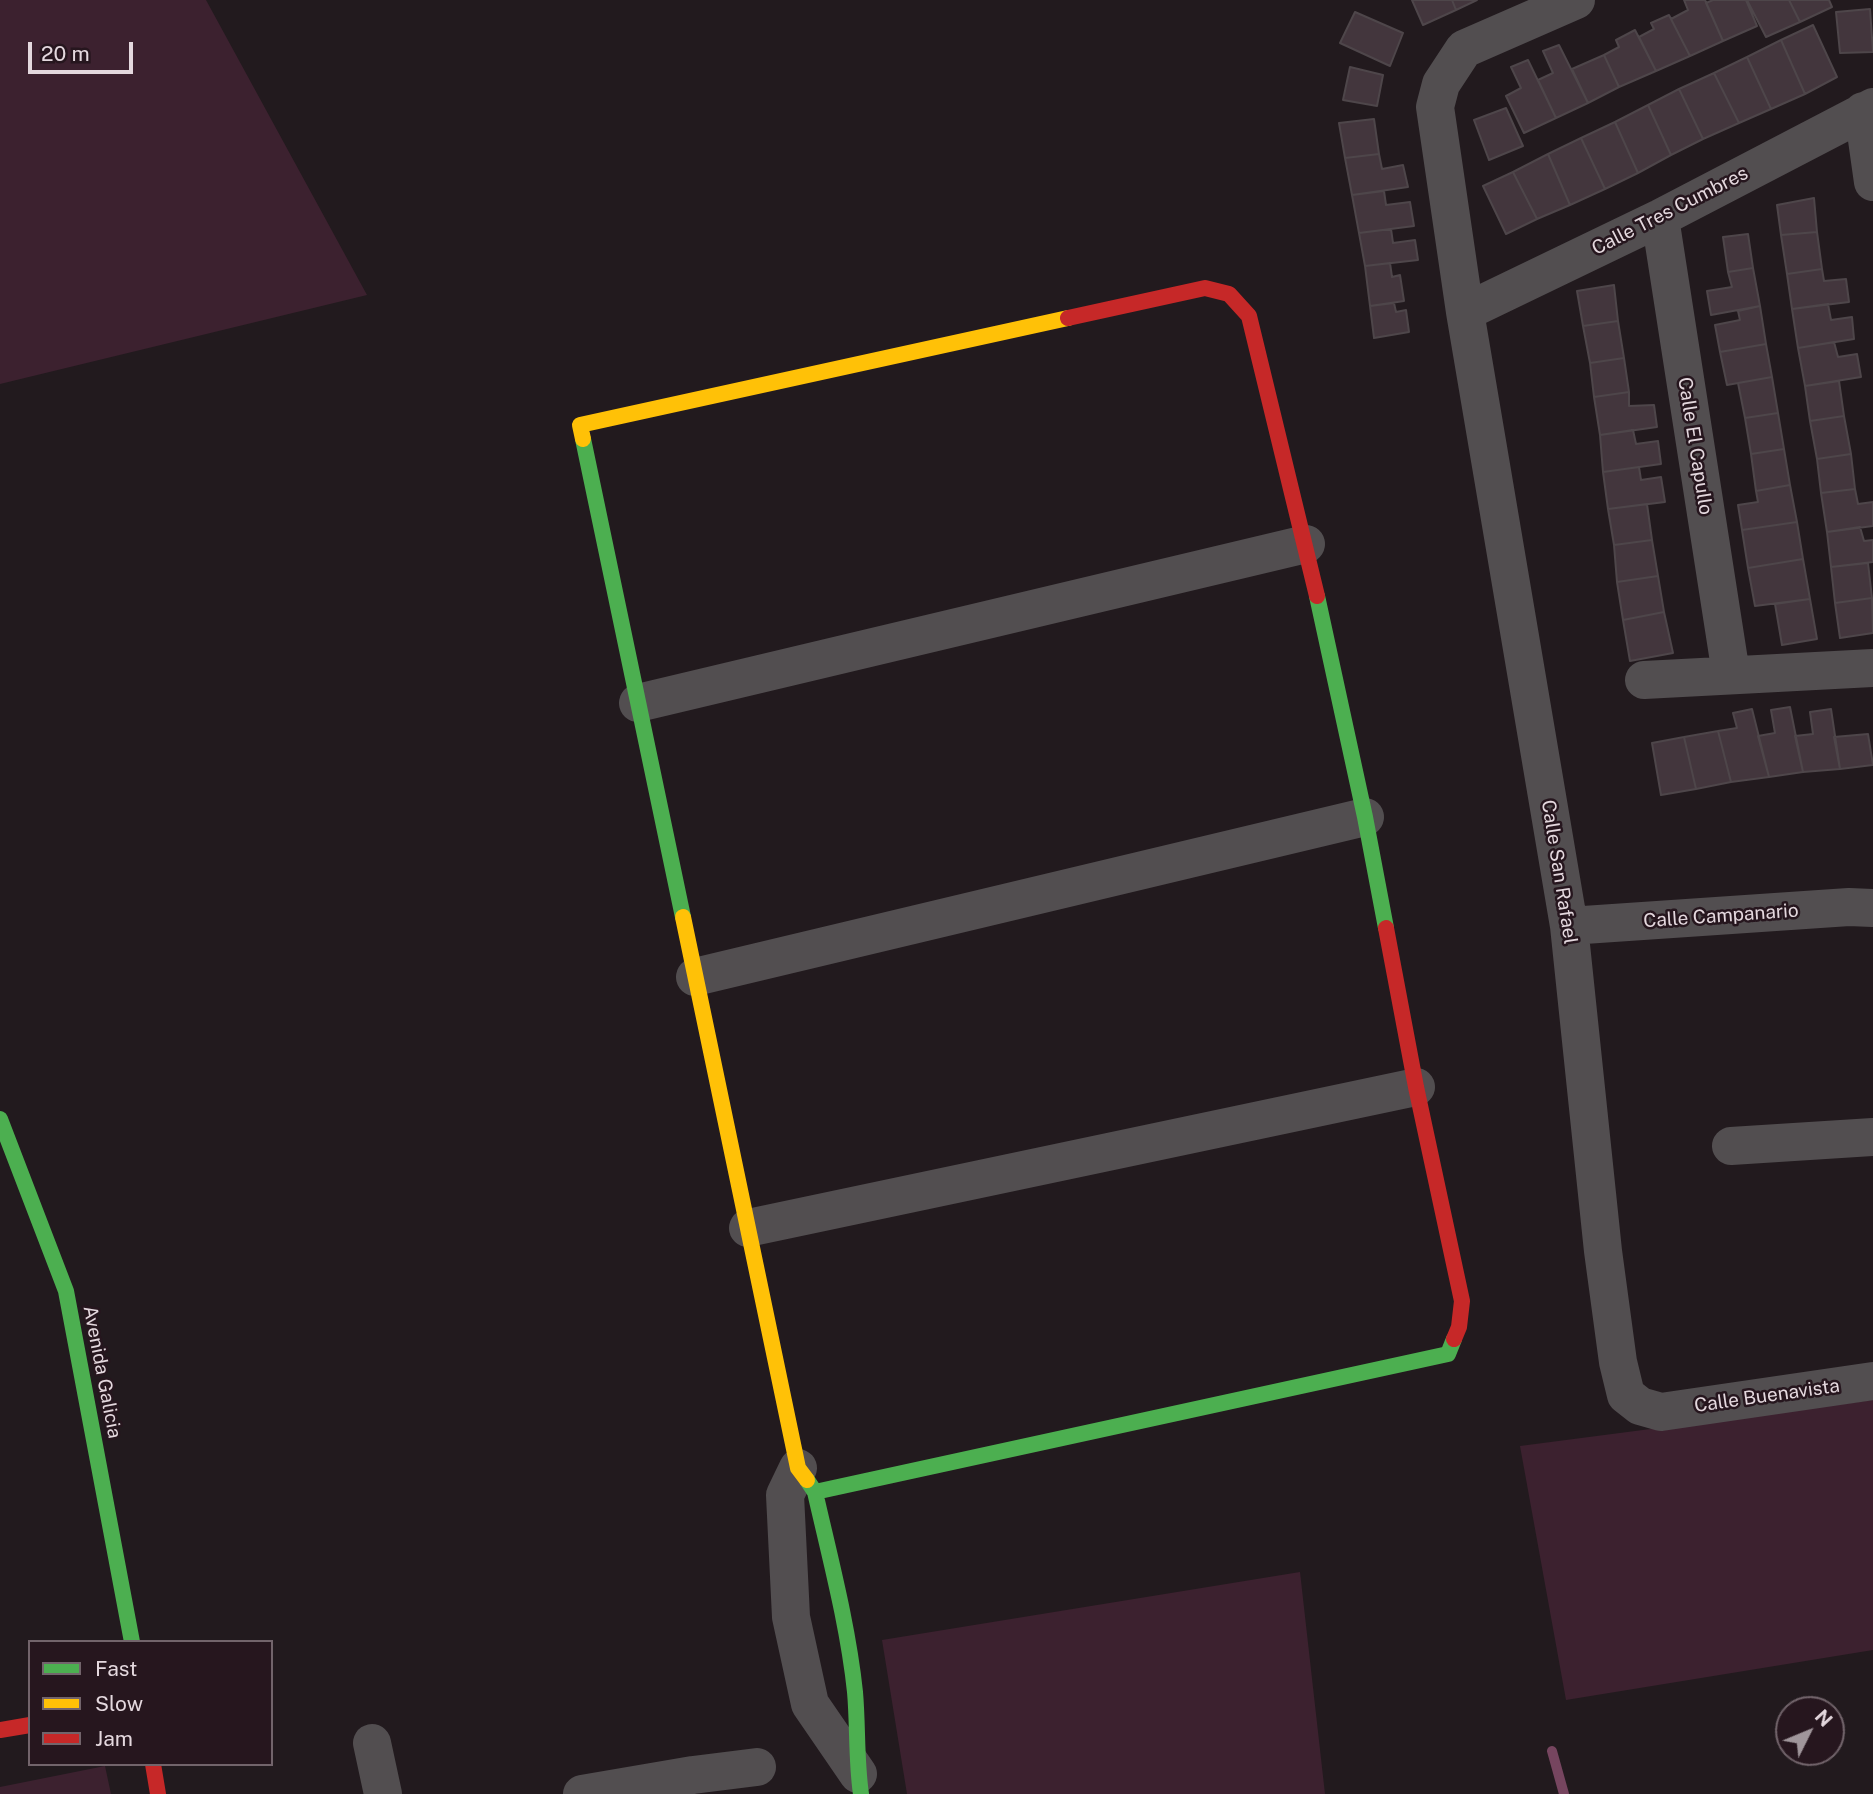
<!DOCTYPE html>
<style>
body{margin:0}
#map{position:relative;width:1873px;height:1794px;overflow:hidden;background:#221a1e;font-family:"Public Sans",sans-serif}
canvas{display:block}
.legend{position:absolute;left:28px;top:1640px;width:245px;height:126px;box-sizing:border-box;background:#26161e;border:2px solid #72646b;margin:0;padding:9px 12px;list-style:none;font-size:21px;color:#e4d8de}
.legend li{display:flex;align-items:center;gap:14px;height:35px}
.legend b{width:35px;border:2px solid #72646b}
.north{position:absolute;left:1775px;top:1696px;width:70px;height:70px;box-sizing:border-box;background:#26161e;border:2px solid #72646b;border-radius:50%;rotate:47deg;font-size:19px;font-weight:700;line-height:28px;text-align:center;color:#e4d8de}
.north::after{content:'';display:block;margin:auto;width:24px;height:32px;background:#a0969b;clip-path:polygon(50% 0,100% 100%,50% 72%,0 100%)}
.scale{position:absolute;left:28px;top:42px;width:105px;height:32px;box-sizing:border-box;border:4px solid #e4d8de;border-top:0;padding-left:9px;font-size:21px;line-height:24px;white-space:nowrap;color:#e4d8de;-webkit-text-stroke:5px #26161e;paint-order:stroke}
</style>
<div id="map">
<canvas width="1873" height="1794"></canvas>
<ul class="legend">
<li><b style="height:9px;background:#4caf50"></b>Fast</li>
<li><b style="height:9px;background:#ffc107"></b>Slow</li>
<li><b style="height:9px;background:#c62828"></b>Jam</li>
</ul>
<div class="north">N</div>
<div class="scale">20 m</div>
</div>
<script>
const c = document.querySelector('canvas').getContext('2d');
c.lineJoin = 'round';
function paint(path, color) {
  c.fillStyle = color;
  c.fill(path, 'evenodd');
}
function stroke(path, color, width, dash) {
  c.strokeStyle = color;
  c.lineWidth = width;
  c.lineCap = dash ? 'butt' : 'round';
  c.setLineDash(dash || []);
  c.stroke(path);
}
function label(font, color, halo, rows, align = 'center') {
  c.font = font + ' "Public Sans",sans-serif';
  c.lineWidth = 5;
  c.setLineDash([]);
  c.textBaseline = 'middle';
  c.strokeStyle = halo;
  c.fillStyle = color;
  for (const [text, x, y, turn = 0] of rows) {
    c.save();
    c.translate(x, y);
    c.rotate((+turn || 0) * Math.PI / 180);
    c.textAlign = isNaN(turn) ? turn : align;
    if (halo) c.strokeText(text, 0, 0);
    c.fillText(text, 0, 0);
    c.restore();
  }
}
const green = new Path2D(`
 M0 0H206L367 295 0 384Z
 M1873 1400V1650L1566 1700 1520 1446Z
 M1300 1572 1325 1794H907L882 1640Z
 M105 1766 111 1794H0V1787Z`);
const stream = new Path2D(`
 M1552 1751 1564 1794`);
const building = new Path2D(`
 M1412 0H1452L1456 10 1423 25Z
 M1452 0H1477L1456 10Z
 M1684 0H1705L1723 41 1690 56 1671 19 1688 10Z
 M1713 0H1746L1757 26 1723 41 1706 3Z
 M1747 0H1789L1800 22 1766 37Z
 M1789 0H1829L1832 7 1800 22Z
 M1870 9 1873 52 1840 53 1836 12Z
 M1355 12 1403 33 1390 66 1340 43Z
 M1669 15 1690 56 1656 71 1639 37 1654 29 1651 23Z
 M1813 25 1837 77 1805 94 1781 40Z
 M1635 30 1656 71 1619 87 1604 55 1619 47 1616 40Z
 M1781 40 1805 94 1771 109 1747 57Z
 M1559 45 1588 103 1556 118 1538 80 1553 73 1543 51Z
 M1604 55 1619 87 1588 103 1572 69Z
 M1747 57 1771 109 1739 123 1714 73Z
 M1528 60 1556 118 1524 133 1506 96 1521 88 1511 67Z
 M1350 67 1383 75 1377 106 1343 100Z
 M1714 73 1739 123 1703 139 1679 89Z
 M1679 89 1703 139 1671 155 1648 105Z
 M1648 105 1671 155 1638 173 1615 122Z
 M1506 108 1523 146 1489 160 1474 120Z
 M1374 119 1379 154 1345 158 1339 123Z
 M1615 122 1638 173 1605 189 1581 138Z
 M1581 138 1605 189 1570 205 1548 154Z
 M1379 154 1382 169 1403 165 1408 187 1352 195 1345 158Z
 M1548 154 1570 205 1537 219 1513 172Z
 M1513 172 1537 219 1506 234 1483 186Z
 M1384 191 1386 205 1410 202 1414 226 1359 233 1352 195Z
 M1814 198 1817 232 1781 235 1777 205Z
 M1391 229 1393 243 1415 240 1418 260 1365 266 1359 233Z
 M1817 232 1822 269 1787 274 1781 235Z
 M1748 234 1753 268 1728 272 1723 237Z
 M1390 263 1392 277 1400 275 1404 301 1370 306 1365 266Z
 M1753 268 1760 306 1711 315 1707 291 1732 287 1728 272Z
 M1822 269 1824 281 1846 279 1849 302 1792 309 1787 274Z
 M1614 285 1618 321 1583 326 1577 291Z
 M1394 303 1396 312 1406 310 1409 332 1374 338 1370 306Z
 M1828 304 1831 320 1852 317 1854 339 1798 348 1792 309Z
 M1760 306 1766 344 1720 352 1715 325 1740 320 1738 311Z
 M1618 321 1624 358 1590 363 1583 326Z
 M1834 342 1838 357 1857 354 1861 377 1805 386 1798 348Z
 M1766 344 1772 377 1727 385 1720 352Z
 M1624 358 1629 392 1594 397 1590 363Z
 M1772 377 1778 413 1745 418 1738 383Z
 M1839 381 1844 416 1810 421 1805 386Z
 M1629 392V406L1654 405 1657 427 1600 435 1594 397Z
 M1778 413 1784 449 1751 454 1745 418Z
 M1844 416 1851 454 1817 459 1810 421Z
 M1633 430 1636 444 1658 441 1661 464 1603 472 1600 435Z
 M1784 449 1790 485 1756 491 1751 454Z
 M1851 454 1855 489 1821 493 1817 459Z
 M1639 467 1641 480 1661 477 1665 502 1608 509 1603 472Z
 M1790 485 1797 522 1742 530 1738 505 1758 502 1756 491Z
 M1855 489 1858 504 1873 502V526L1827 532 1821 493Z
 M1647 504 1652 540 1614 545 1608 509Z
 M1797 522 1803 559 1748 568 1742 530Z
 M1860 527 1864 541 1873 540V562L1831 567 1827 532Z
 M1652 540 1658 576 1617 582 1614 545Z
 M1803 559 1810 599 1755 606 1748 568Z
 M1868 563 1872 598 1835 603 1831 567Z
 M1658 576 1664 612 1623 620 1617 582Z
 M1872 598 1873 633 1840 638 1835 603Z
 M1810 599 1817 639 1782 645 1775 604Z
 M1664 612 1673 653 1630 661 1623 620Z
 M1790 707 1803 772 1769 777 1758 736 1775 733 1771 710Z
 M1752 709 1769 777 1731 782 1718 731 1737 728 1733 713Z
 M1831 709 1840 769 1803 772 1795 736 1813 734 1810 712Z
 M1718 731 1731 782 1696 789 1684 737Z
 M1868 734 1873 765 1840 769 1834 737Z
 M1684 737 1696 789 1661 795 1652 743Z`);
const street = new Path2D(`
 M1576 0 1464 49 1441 84 1435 107 1465 312 1569 926 1603 1251 1618 1362 1626 1395 1640 1406 1661 1412 1873 1381
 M1863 111 1873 182
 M1660 218 1731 674
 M1465 312 1660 218 1873 107
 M1644 680 1873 668
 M638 703 1306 544
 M1569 926 1849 907 1873 908
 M695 977 1365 817
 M1731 1146 1873 1137
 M748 1228 1416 1087
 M798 1468 785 1495 791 1617 810 1704 858 1774
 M372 1743 383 1794
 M582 1794 693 1775 757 1767`);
const fast = new Path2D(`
 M583 439 683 917
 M1317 596 1365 817 1386 928
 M0 1119 66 1291 132 1642
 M807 1480 815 1492C830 1558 848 1625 855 1692 858 1726 856 1760 861 1794
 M815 1492 1448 1354 1454 1339`);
const slow = new Path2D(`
 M583 439 580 425 1068 318
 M683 917 798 1468 807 1480`);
const jam = new Path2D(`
 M1068 318 1205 288 1229 294 1249 316 1317 596
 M1386 928 1416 1087 1462 1301 1459 1327 1454 1339
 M0 1730 30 1725
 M153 1764 158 1794`);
const streetNames = [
 ["Calle Tres Cumbres",1670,211,-27],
 ["Calle El Capullo",1695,446,81],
 ["Calle San Rafael",1559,872,81],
 ["Calle Campanario",1721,916,-4],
 ["Avenida Galicia",102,1372,79],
 ["Calle Buenavista",1767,1396,-8]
];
paint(green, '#3c212f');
stroke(stream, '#76455f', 10);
paint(building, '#43363d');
stroke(building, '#4e464a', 2);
stroke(street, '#524e50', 38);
stroke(fast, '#4caf50', 16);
stroke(slow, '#ffc107', 16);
stroke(jam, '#c62828', 16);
label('19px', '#e4d8de', '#26161e', streetNames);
</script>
